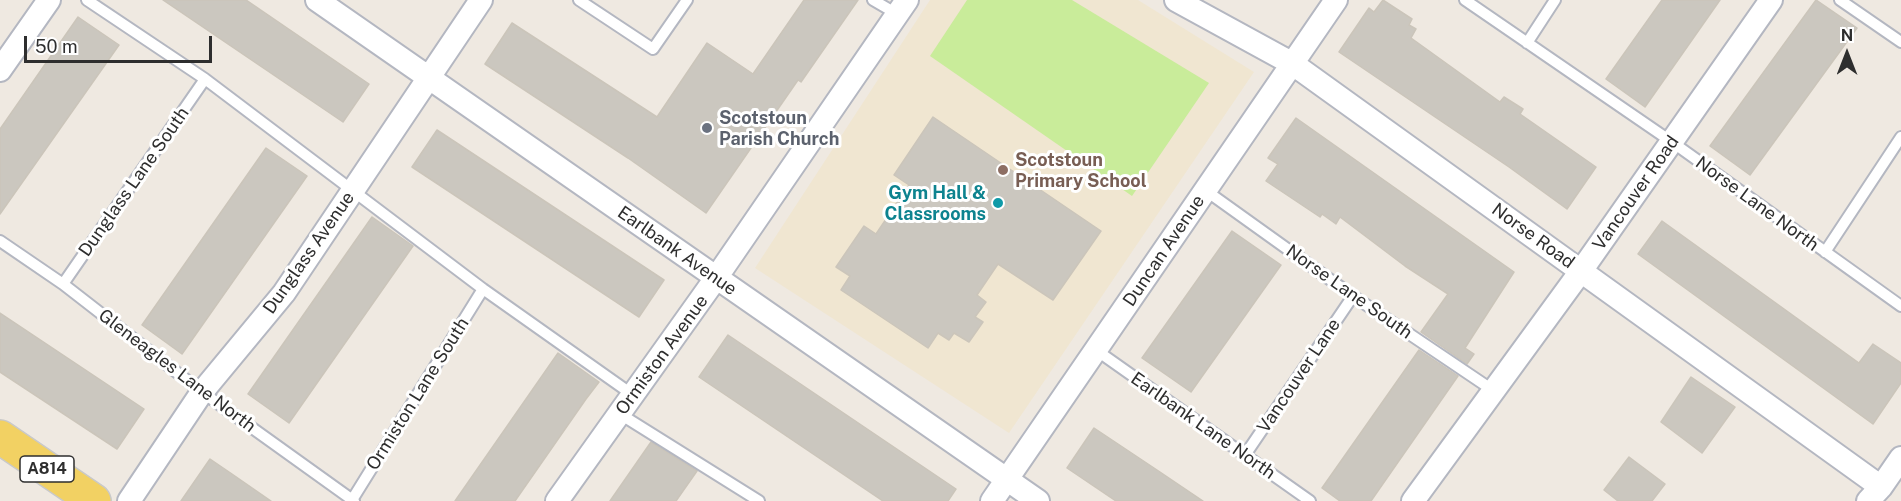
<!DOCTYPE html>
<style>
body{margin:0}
#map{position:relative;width:1901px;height:501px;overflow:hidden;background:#efe9e1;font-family:"Public Sans",sans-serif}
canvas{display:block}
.north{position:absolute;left:1817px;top:24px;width:60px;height:60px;-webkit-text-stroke:4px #fff;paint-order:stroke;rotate:0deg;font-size:16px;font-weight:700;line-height:24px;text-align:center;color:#2e2e2e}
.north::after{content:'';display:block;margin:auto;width:21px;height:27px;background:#2e2e2e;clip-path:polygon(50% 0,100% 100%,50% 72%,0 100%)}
.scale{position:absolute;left:24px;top:36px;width:188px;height:27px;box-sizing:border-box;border:3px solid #2e2e2e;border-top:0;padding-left:8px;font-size:18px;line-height:21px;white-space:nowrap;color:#2e2e2e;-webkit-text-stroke:4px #fff;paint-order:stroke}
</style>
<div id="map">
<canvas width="1901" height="501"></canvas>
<div class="north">N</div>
<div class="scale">50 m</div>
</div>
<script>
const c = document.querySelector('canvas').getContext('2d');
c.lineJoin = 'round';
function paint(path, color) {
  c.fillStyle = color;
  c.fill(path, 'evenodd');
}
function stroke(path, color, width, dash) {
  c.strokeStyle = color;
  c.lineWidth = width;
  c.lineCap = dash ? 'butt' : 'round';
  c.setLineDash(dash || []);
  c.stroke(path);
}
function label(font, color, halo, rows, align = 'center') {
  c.font = font + ' "Public Sans",sans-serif';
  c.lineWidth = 6;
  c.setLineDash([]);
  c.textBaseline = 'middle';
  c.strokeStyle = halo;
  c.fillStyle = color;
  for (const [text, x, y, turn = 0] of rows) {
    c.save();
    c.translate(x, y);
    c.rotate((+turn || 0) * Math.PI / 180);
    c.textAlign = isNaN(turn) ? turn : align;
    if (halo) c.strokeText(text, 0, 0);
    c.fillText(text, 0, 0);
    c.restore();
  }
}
const education = new Path2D(`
 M930 0H1138L1254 72 1009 433 755 268Z`);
const pitch = new Path2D(`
 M967 0H1072L1209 83 1132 196 930 56Z`);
const building = new Path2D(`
 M163 0H246L369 84 343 122Z
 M804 0H858L801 82 798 80 706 213 628 158 485 64 512 23 657 117 707 43 753 74Z
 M1383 0 1412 19 1409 25 1416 29 1411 38 1500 102 1504 97 1523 109 1520 114 1596 167 1567 209 1509 167 1339 52 1369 8 1374 12Z
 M1662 0H1720L1645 107 1606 79Z
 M1816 0 1857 28 1750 175 1710 146Z
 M78 17 119 45 0 214V129Z
 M933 117 1101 231 1053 300 998 264 977 295 986 302 975 317 983 322 969 342 954 333 949 340 938 333 928 348 841 290 850 276 836 267 864 226 876 234 909 185 894 175Z
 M1296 118 1514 272 1465 348 1474 354 1467 364 1421 332 1448 294 1405 266 1340 217 1336 224 1322 214 1320 217 1266 181 1278 164 1268 158Z
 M437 130 664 280 639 317 412 167Z
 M266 148 307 176 182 354 142 325Z
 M372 217 413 246 289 423 248 394Z
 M1662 221 1859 363 1873 344 1901 363V383L1873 424 1638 254Z
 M1232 231 1281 265 1191 392 1142 358Z
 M0 313 144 409 117 449 0 372Z
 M728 335 956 489 948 501H883L699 377Z
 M1419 350 1458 376 1371 501H1340L1322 488Z
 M558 353 599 382 586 399 515 501H455Z
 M1691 377 1735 407 1702 453 1661 422Z
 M1094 428 1160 472 1203 501H1116L1067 468Z
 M651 442 697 471 676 501H610Z
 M1629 457 1665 484 1652 501H1618L1604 490Z
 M210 459 232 474 271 501H181Z`);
const service = new Path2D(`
 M87 0 205 79 483 289 633 395
 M579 0 653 49 687 0
 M873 0 897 14
 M1465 0 1672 142 1901 306
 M1840 0 1901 42
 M1527 43 1555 0
 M1205 190 1353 296 1494 391
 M0 241 63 284 202 392 354 501
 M1825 252 1901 137
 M63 284 205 79
 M1096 350 1310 501
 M620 414 759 501
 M1245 455 1353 296
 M352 500 483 289`);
const minor = new Path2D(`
 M317 0 1038 501
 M1176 0 1293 64 1881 487
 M0 70 49 0
 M129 501 202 392 284 293 481 0
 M557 501 716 278 907 0
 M992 501 1336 0
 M1413 501 1581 271 1771 0
 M1868 501 1881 487 1901 458`);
const primary = new Path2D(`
 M0 437 94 501`);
const markers = [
 [707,128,6,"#6b7280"],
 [1003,170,6,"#8d6e63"],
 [998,203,6,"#0f9aa8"]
];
const shields = [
 [47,469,54]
];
const shieldNames = [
 ["A814",47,469]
];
const worshipNames = [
 ["Scotstoun",719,118],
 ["Parish Church",719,139]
];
const educationNames = [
 ["Scotstoun",1015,160],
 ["Primary School",1015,181]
];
const streetNames = [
 ["Dunglass Lane South",134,182,-55],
 ["Vancouver Road",1636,193,-55],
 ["Norse Lane North",1757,204,36],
 ["Norse Road",1533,236,36],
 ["Earlbank Avenue",677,251,35],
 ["Duncan Avenue",1164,251,-56],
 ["Dunglass Avenue",309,253,-55],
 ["Norse Lane South",1349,292,35],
 ["Ormiston Avenue",662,355,-54],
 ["Gleneagles Lane North",177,371,37],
 ["Vancouver Lane",1299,376,-56],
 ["Ormiston Lane South",418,394,-58],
 ["Earlbank Lane North",1203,426,35]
];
const cultureNames = [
 ["Gym Hall &",986,193],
 ["Classrooms",986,214]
];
paint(education, '#f0e6d1');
paint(pitch, '#c9ec9a');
paint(building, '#cbc7bf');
stroke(building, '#cbc5ba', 1.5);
stroke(service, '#b4b7c1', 14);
stroke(minor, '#b4b7c1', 26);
stroke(primary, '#c9c9c9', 36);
stroke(service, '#fff', 10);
stroke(minor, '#fff', 22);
stroke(primary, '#f2d163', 33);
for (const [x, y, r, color] of markers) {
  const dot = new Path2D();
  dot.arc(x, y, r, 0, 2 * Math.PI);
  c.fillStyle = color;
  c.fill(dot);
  stroke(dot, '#fff', 2);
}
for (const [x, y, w] of shields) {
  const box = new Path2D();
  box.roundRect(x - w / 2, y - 13, w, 26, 4.5);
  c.fillStyle = '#fff';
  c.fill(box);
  stroke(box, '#2e2e2e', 1.5);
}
label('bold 16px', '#2e2e2e', null, shieldNames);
label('bold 18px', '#5b616d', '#fff', worshipNames, 'left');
label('bold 18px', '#785e54', '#fff', educationNames, 'left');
label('18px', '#2e2e2e', '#fff', streetNames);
label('bold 18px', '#0d838f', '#fff', cultureNames, 'right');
</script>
